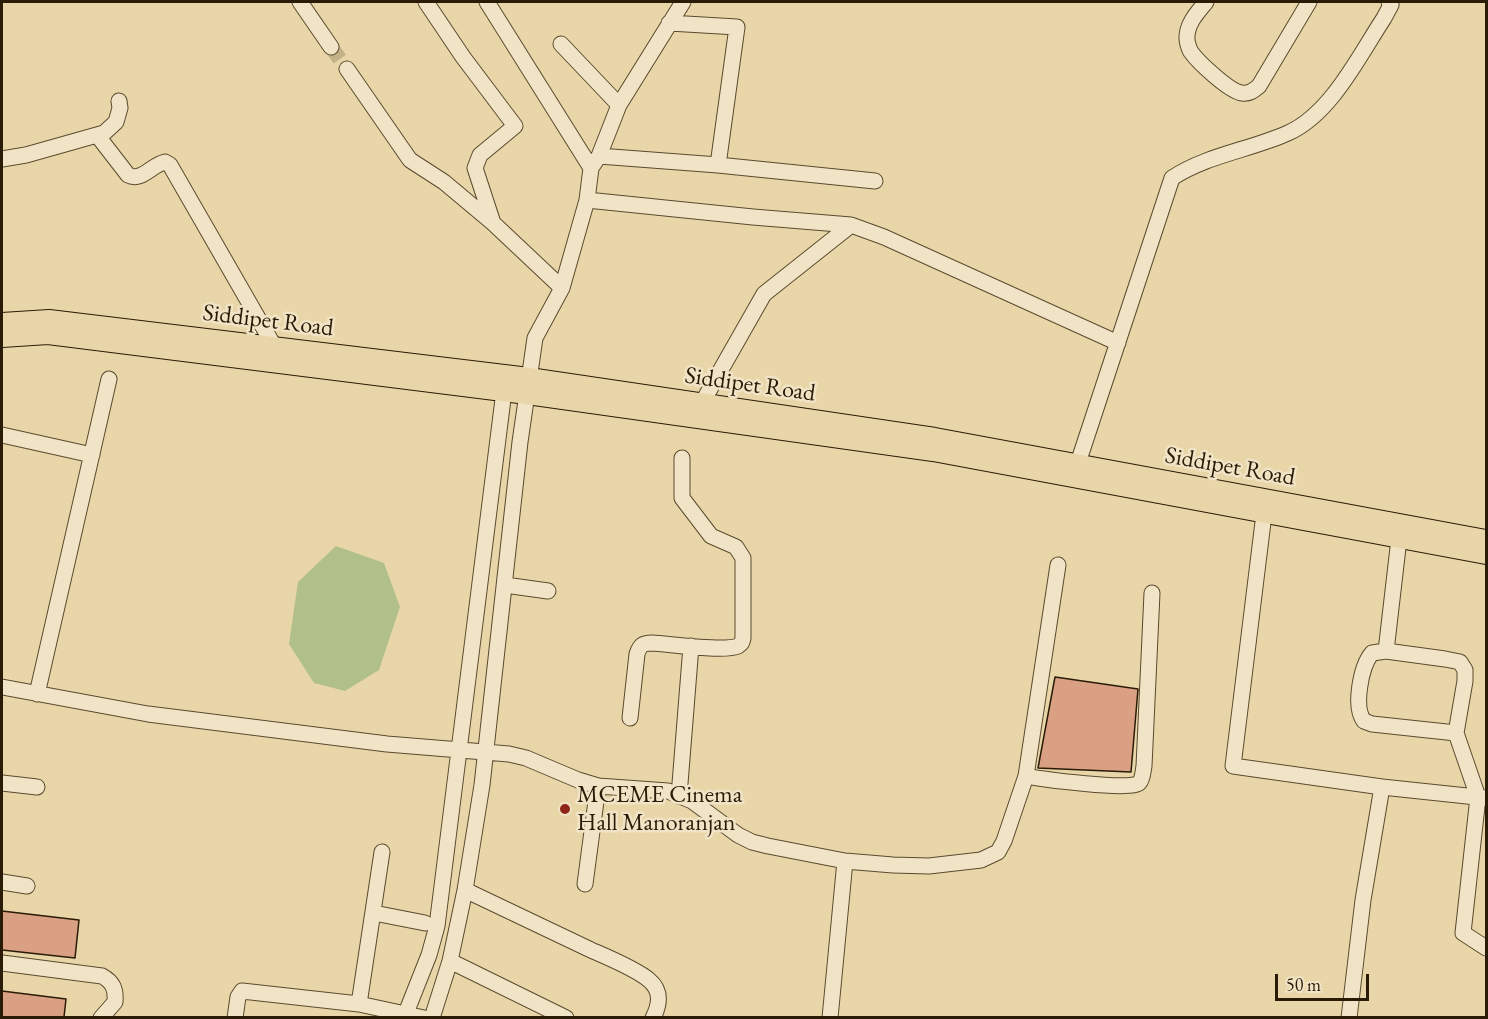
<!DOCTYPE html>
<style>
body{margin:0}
#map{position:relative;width:1488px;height:1019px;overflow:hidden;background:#e9d6a8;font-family:"EB Garamond",serif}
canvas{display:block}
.frame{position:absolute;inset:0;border:3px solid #2a1b06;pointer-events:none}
.scale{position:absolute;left:1275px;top:974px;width:94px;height:27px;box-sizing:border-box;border:3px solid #2a1b06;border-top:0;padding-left:8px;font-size:18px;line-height:21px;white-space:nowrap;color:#2a1b06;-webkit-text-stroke:4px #f1e4c6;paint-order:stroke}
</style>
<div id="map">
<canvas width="1488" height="1019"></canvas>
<div class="frame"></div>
<div class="scale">50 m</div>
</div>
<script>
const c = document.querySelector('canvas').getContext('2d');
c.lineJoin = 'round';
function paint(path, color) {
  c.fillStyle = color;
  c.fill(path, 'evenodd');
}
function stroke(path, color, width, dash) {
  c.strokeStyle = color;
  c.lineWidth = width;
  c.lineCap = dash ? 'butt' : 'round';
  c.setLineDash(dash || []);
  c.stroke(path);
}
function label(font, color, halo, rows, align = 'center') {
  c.font = font + ' "EB Garamond",serif';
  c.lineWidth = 5;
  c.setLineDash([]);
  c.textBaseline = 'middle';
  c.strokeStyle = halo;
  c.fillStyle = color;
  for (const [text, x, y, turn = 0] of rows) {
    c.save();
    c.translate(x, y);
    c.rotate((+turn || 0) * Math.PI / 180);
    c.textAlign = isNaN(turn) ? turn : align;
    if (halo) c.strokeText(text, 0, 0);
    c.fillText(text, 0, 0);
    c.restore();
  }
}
const green = new Path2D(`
 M336 546 384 563 400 607 379 670 345 691 314 683 289 644 298 582Z`);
const building = new Path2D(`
 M1055 677 1138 689 1131 772 1038 768Z
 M2 911 79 920 75 958 2 950Z
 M2 991 66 999 64 1017H2Z`);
const minorTunnel = new Path2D(`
 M331 47 347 69`);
const minor = new Path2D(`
 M300 2 331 47
 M426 2 463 57 515 126 480 155 475 168 493 223 562 288
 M487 2 591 168
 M1206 2C1198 12 1186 24 1187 39 1187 42 1189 49 1191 52 1198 62 1230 92 1242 93 1249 94 1253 91 1259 86L1309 2
 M669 23 737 27 718 165
 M561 44 619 105
 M347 69 410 160 444 182 493 223
 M97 135 128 175C142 182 151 165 165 162L170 165 274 346
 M599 156 718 165 875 181
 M2 159 26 155 104 133 116 122 120 108 119 101
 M587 200 753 217 851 225
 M702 403 764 294 851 225 884 237 1118 343
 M2 435 92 455
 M1078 463 1172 178C1207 155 1250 150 1288 133 1331 114 1359 56 1384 18L1391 5 1389 2
 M1264 514 1233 766 1382 787 1486 798
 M1399 539 1386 651 1372 653C1361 666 1353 707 1364 721L1372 724 1456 733 1478 797 1463 933 1486 948
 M505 585 548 591
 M1386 651 1445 659 1460 662 1465 670V681L1456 733
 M2 687 148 714 387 744 509 754 526 758 578 780 598 786 668 791 692 801 738 835 752 842 768 846 845 861 893 865 929 866 981 860 998 852 1004 841 1026 776 1058 565
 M37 694 109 379
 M630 718 637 654C640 645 643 643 652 643 670 644 724 652 738 646 742 643 742 643 743 638V558L736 547 711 536 682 498V458
 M1026 776C1041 779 1131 791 1139 783 1143 779 1143 771 1144 766L1152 593
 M2 783 37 787
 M679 796 691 646
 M2 882 27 886
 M585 884 598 786
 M465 890C507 910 549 930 591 950 607 957 636 969 649 980 662 991 660 1004 653 1018
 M374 913 425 923
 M450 961 566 1018
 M2 963 102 976C113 982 116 989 115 1002L101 1018
 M359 1004 382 852
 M235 1018 238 997 242 991 359 1004 424 1018
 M404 1018 429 955 437 926 505 383
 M432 1018 450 961 465 890 482 785 520 442 535 338 562 288 587 200 591 168 599 156 619 105 683 2
 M830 1018 845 861
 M1349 1018 1363 900 1382 787`);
const major = new Path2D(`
 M2 322 49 319 529 377 935 437 1486 539
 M2 338 48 335 527 395 933 452 1486 555`);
const markers = [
 [565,809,6,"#8f2418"]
];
const streetNames = [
 ["Siddipet Road",268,321,7],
 ["Siddipet Road",750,385,8],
 ["Siddipet Road",1230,467,10]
];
const poiNames = [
 ["MCEME Cinema",577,795],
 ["Hall Manoranjan",577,823]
];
paint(green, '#b1bf8b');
paint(building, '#d9a083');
stroke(building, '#2a1b06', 1.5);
stroke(minorTunnel, '#c3b188', 15, [15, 8]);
stroke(minor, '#5a4a2e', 17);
stroke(major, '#2a1b06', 20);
stroke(minor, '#f1e4c6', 15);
stroke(major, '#e9d6a8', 18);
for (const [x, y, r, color] of markers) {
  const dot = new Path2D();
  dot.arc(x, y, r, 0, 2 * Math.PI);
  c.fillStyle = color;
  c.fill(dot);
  stroke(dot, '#f1e4c6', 2);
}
label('24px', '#2a1b06', '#f1e4c6', streetNames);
label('24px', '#2a1b06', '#f1e4c6', poiNames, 'left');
</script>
